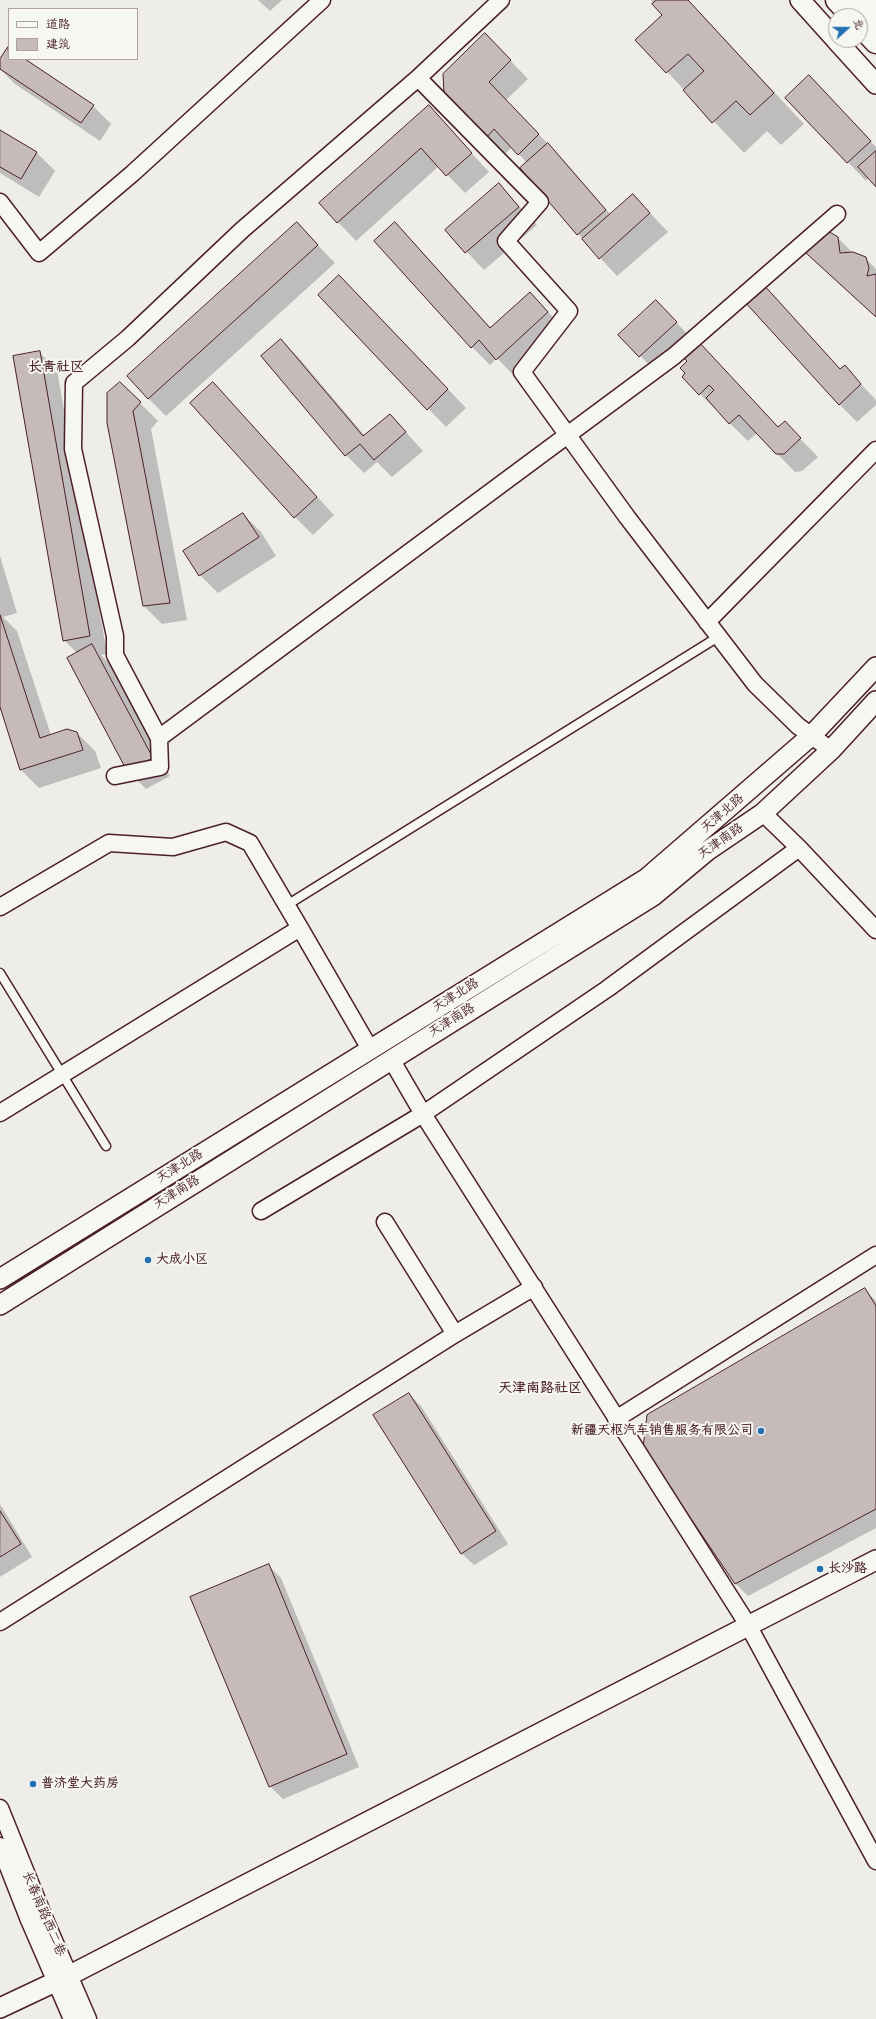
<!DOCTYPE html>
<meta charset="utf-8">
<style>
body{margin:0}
#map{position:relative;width:876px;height:2019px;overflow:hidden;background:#efedea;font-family:Mynerve,"LXGW WenKai TC",sans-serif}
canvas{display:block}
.legend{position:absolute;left:8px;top:8px;width:130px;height:52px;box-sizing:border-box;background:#f6f6f2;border:1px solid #b1a0a2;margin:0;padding:5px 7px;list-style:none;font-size:12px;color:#4a1f2b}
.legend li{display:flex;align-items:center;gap:8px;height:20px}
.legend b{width:20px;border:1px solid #b1a0a2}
.north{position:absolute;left:828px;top:8px;width:40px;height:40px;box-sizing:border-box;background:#f6f6f2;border:1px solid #b1a0a2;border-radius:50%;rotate:69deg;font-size:11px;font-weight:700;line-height:16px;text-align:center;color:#4a1f2b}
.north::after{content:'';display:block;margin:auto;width:14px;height:18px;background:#1f6fb2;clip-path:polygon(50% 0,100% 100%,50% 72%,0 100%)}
</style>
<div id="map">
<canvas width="876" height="2019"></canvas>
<ul class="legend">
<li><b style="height:5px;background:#f6f6f2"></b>道路</li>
<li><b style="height:11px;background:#c6babb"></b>建筑</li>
</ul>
<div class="north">北</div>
</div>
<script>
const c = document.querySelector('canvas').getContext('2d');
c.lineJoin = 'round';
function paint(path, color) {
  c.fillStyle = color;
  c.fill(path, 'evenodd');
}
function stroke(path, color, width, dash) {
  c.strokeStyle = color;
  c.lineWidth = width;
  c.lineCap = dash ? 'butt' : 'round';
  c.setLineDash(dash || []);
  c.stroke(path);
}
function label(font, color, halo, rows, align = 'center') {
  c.font = font + ' Mynerve,"LXGW WenKai TC",sans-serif';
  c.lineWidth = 4;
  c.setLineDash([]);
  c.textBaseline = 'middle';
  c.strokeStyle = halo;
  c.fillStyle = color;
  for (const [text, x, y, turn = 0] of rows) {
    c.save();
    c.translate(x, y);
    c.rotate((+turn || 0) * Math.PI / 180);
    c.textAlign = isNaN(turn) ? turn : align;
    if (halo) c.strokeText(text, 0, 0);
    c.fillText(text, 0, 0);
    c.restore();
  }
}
const shadow = new Path2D(`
 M258 0H282L270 11Z
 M651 0H688L804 124 781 145 767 131 744 153 637 40 663 15Z
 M8 49 9 59H23L93 106 111 124 100 141 15 84 0 69V61Z
 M503 53 528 79 506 100 566 163 611 215 633 195 668 232 617 276 578 234 527 163 512 147 504 155 445 94Z
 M827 95 876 147V185L869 177 866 181 787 98Z
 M428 106 489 172 465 193 439 166 356 241 320 203Z
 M0 131 37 153 55 171 39 197 0 173Z
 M499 185 537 225 484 270 446 230Z
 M297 224 335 263 166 416 148 398Z
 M838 238 853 253 865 258 876 269V317L807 253Z
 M413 242 491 328 530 293 566 331 515 377 497 358 490 365 472 347Z
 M763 285 841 370 845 367 876 400V405L857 422 839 404Z
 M357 294 466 408 446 427 319 295Z
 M656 301 694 341 658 374 620 335Z
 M281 340 299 358 365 436 390 415 423 451 392 477 377 462 364 473 346 455Z
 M39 352 57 370 107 654 101 655 110 664 170 776 146 789 128 771 77 653 64 640Z
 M682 368 779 428 785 423 818 457 802 471 795 472 757 433 748 441 700 394Z
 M120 383 158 421 151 429 187 620 162 624 144 606Z
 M213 384 334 515 313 535 295 517Z
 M243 514 261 532 276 556 218 593 200 575Z
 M0 556 17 613 3 617 17 631 51 735 77 733 95 751 101 768 39 788 21 770 0 704Z
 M864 1289 876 1301V1528L748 1596 736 1584 644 1447Z
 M409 1394 421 1406 508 1544 474 1565 461 1553Z
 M0 1504 32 1557 0 1577Z
 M268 1565 281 1578 359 1767 283 1799 270 1786Z`);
const building = new Path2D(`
 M657 0H688L774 93 750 115 736 101 712 123 683 90 704 71 688 54 666 73 635 40 662 15 652 4Z
 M485 33 511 60 489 82 539 134 518 155 494 129 486 138 444 94 443 74Z
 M8 47 9 59H25L94 105 81 123 0 69V59Z
 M809 75 871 141 847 163 785 98Z
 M429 105 472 153 446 176 421 148 337 223 319 203Z
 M0 130 37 152 21 179 0 167Z
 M548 143 606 210 577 235 520 168Z
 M876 151V187L858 167Z
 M499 183 519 207 465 253 445 230Z
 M633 194 650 213 599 259 582 239Z
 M297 222 318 245 148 399 127 376Z
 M395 222 490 328 530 292 548 312 496 360 479 340 471 348 374 241Z
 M828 231 838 237 840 253 853 252 866 257 869 268 867 276 876 274V317L806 253V244Z
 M339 275 448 389 427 410 318 295Z
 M763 284 840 369 845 365 861 384 839 405 744 301Z
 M656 300 677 322 639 357 618 335Z
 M281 339 363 436 390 414 406 432 374 460 360 444 345 456 261 356Z
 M699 342 778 427 785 421 801 438 784 454H776L739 415 729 424 706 398 714 390 709 385 699 395 682 377 685 373 680 368 687 361 683 357Z
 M40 351 90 636 63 641 13 356Z
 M120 382 141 402 133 411 170 603 143 606 107 423V393Z
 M213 382 317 497 294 518 190 403Z
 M243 513 259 537 199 576 183 551Z
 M0 615 40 738 67 729 77 732 83 750 20 770 0 707Z
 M92 644 153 758 127 771 67 658Z
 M865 1288 876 1306V1509L735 1584 643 1448 647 1415Z
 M409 1393 496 1531 461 1554 373 1415Z
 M0 1511 21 1544 0 1557Z
 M269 1564 347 1754 269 1787 190 1597Z`);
const service = new Path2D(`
 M287 905 718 637
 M0 973 106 1146`);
const minor = new Path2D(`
 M418 78 540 202 506 241 569 311 522 372 627 517 755 684 798 726 831 750
 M0 202 39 253 133 173 322 0
 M707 622 876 450
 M159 738 674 356 837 214
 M115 776 160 767 159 738 115 655V636L73 449 74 383 128 338 242 230 418 78 501 0
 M763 813 799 848 876 930
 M0 907 109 843 173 847 226 832 250 843 300 928
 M391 1059 423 1114 748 1625 876 1861
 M0 1113 300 928 370 1049
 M261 1211 423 1114 607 989 799 848
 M385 1222 455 1334
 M616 1419 876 1255
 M0 1622 455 1334 534 1287
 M0 1808 46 1922 88 2019
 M0 1846 29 1920 72 2019`);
const tertiary = new Path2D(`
 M800 0 836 40
 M836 40 876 84
 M0 1279 647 878 811 736 876 667
 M0 1305 653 896 707 851 763 813 831 750 876 701
 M0 2008 70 1975 876 1560`);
const primary = new Path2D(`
 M837 0 852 16
 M861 0 876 16
 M860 25 876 42`);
const markers = [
 [148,1260,4,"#1f6fb2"],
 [761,1431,4,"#1f6fb2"],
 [820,1569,4,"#1f6fb2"],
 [33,1784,4,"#1f6fb2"]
];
const streetNames = [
 ["天津北路",723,814,-41],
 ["天津南路",721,842,-35],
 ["天津北路",456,996,-32],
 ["天津南路",452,1021,-32],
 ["天津北路",180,1167,-32],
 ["天津南路",177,1193,-32],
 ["长春南路西二巷",43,1914,67]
];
const poiNames = [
 ["大成小区",156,1260],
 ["新疆天枢汽车销售服务有限公司",753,1431,"right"],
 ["长沙路",828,1569],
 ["普济堂大药房",41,1784]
];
const neighbourhoodNames = [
 ["长青社区",56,368],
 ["天津南路社区",540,1389]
];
paint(shadow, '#0003');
paint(building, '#c6babb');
stroke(building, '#4a1f2b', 1);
stroke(service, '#4a1f2b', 11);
stroke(minor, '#4a1f2b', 19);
stroke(tertiary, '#4a1f2b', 22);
stroke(primary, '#4a1f2b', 25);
stroke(service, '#f6f6f2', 8);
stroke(minor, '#f6f6f2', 16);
stroke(tertiary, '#f6f6f2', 19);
stroke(primary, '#f6f6f2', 22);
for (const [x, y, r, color] of markers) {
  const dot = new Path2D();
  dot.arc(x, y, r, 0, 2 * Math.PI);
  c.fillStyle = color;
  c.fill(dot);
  stroke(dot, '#f6f6f2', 1.5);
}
label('13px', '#4a1f2b', '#f6f6f2', streetNames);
label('bold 13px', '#4a1f2b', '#f6f6f2', poiNames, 'left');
label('bold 14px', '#4a1f2b', '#f6f6f2', neighbourhoodNames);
</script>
